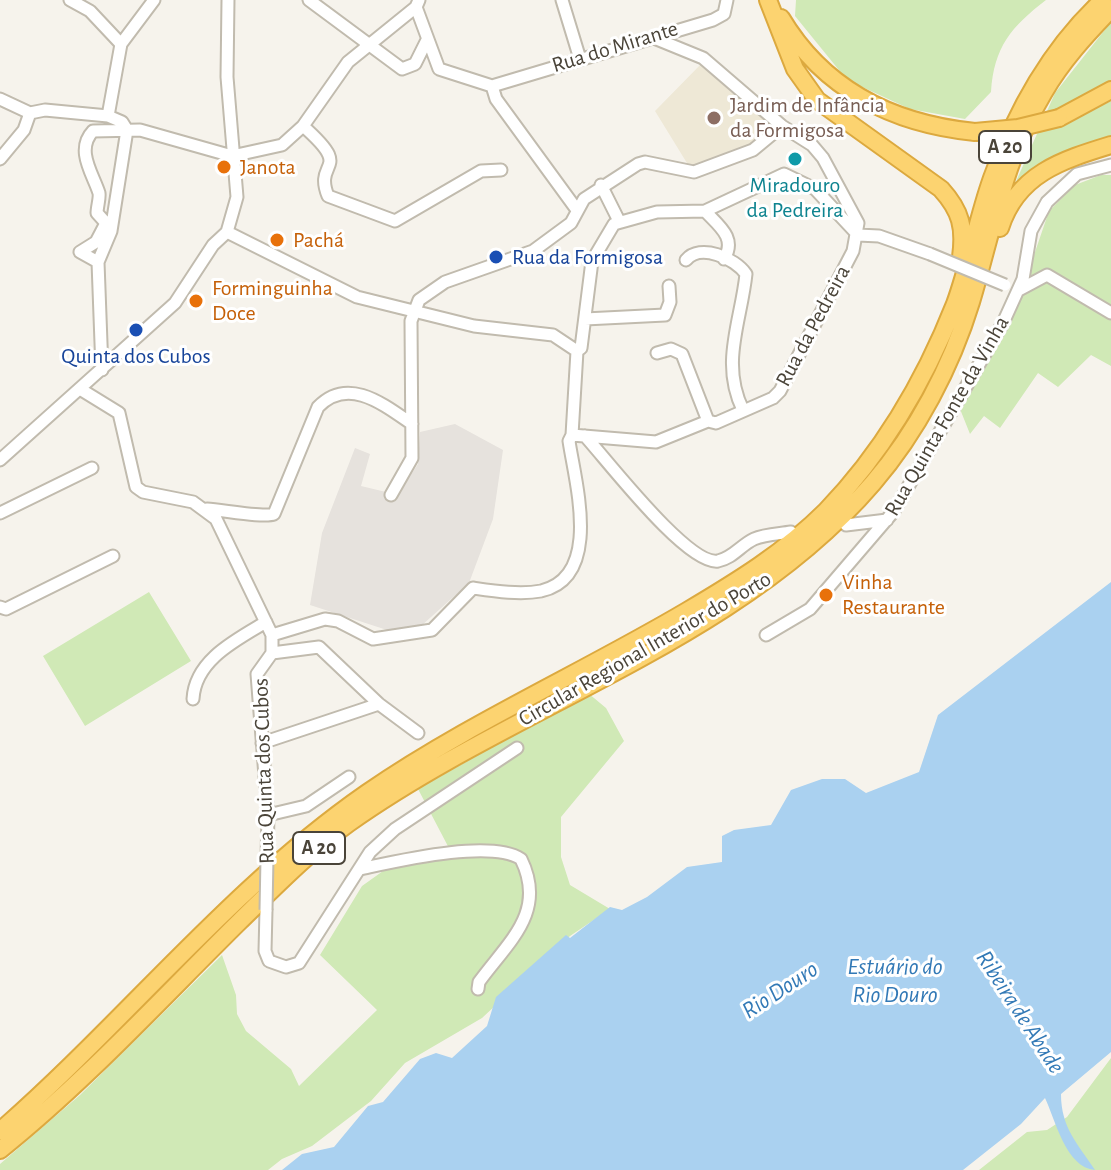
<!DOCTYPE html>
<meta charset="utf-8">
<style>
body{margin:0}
canvas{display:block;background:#f6f3ec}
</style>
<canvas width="1111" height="1170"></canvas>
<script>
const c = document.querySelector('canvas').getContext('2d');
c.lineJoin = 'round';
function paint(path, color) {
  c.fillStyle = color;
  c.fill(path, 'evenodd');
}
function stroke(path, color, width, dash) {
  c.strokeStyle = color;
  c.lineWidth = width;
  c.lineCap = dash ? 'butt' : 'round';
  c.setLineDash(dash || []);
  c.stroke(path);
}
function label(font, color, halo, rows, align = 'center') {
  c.font = font + ' "Alegreya Sans",sans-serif';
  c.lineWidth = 6;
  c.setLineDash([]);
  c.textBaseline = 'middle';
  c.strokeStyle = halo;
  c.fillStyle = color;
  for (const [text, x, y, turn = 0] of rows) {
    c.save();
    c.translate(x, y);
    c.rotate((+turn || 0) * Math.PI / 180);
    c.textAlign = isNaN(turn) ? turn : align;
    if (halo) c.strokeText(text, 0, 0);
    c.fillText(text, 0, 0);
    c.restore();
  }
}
const industrial = new Path2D(`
 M455 424 503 450 493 519 469 583 421 626 387 630 310 605 322 533 355 448 370 454 361 486 386 492 395 499 418 464 420 432Z`);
const education = new Path2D(`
 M703 62 776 125 755 146 690 168 655 111Z`);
const green = new Path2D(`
 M796 0H1046C1011 27 994 47 991 92L965 119 910 109 847 80 795 16Z
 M1111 22V83L1068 106 1060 126 1111 101V136C1074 151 1041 154 1014 186L1055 93Z
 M1101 175H1111V366L1091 355 1058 387 1038 373 1000 428 984 416 970 434 960 409 1019 299 1049 211 1075 185Z
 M149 592 191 661 85 726 43 656Z
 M588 693 606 708 624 741 561 817V857L570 885 610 909 570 936 482 1018 405 1063 371 1101 312 1146 282 1159 268 1170H0V1164L80 1095 222 955 236 995 237 1014 246 1031 291 1069 299 1086 377 1010 320 955 362 886 390 866 451 852 418 789Z
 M1111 1058V1170H979L1027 1132 1047 1130 1067 1117Z`);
const water = new Path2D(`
 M1111 582V1052L1061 1094C1061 1128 1078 1144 1095 1170 1066 1168 1055 1119 1045 1098L1021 1124 963 1170H282L302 1154 334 1147 368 1106 383 1102 420 1059 436 1053 452 1058 487 1026 496 997 566 935 570 938 610 907 622 910 647 897 687 867 722 862V836L734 830 771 825 791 790 822 779H845L866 793 919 772 938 715Z`);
const minor = new Path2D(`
 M70 0 90 11 121 44
 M309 0 402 69 415 64 427 40
 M562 0 580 59
 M416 7 439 69 492 86 496 99 577 210
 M492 86 713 20 724 14 727 0
 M0 99 30 113 45 110 108 116 122 122 127 130
 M108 116 121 44 154 0
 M303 126C355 172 313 159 328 196L395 221 481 171 501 170
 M0 159 24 130 30 113
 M601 185 619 221
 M705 211C719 226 737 238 724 259
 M227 232 357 297 474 326 553 335 577 351
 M858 235 879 236 930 254
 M686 260C700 243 735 258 746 274 741 322 720 363 743 410
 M98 262 80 252 96 242 106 223 97 213C97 207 100 198 99 193 93 174 75 150 93 131L140 130 232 156 282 145 303 126 348 62 416 7 419 0
 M1019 290 1047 275 1111 313
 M585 319 665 315 670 302 669 286
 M657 353 671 349 682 354 708 421
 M102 370 98 262 111 231 127 130
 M80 389 119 413 136 487 143 492 193 502 216 519 272 635V653L257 674 268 815 267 858
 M572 435 656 442 708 421 716 423 773 398 780 391 853 251 858 223 823 158 812 145 782 126 703 58 654 38
 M585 436C607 460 688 566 718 561 733 558 741 545 754 539 765 534 779 534 791 532
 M0 460 175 303 213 245 227 232 237 197 227 77 228 0
 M391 495 412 458 411 321 419 300 445 282 533 251 571 223 584 199 638 164 645 162 694 172 753 150 782 126
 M207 509C223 510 264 518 274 514L318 407C348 376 383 404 412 424
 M0 513 92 468
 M846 525 887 520
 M0 607 6 609 113 556
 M272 635 325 619 338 621 373 639 432 630 473 588C494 591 520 595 541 591 603 577 575 482 569 441L572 435 577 351 581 348 592 261 614 224 657 212 705 211 784 174 815 189 858 235
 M766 635 810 609 894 511 1003 323 1023 279 1031 231 1047 202 1077 174 1111 165
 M272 653 319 647 379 704 418 733
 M193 699C195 660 236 640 266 622
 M262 743 379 704
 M268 815 306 806 349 777
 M360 869C398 861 490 839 521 859 547 912 509 941 479 982L478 989
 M266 910 265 951 269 961 286 967 299 963 370 852 395 829 517 748`);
const highway = new Path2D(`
 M768 0 795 69 817 100 941 189C961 211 965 228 961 257
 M781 18C824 90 894 124 975 132
 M1059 118 1111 90
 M1000 228C1017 174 1062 160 1111 145
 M0 1131C125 1022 230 888 367 793 467 724 582 673 687 611 736 582 785 552 826 511 883 452 925 380 955 304 970 263 977 220 992 178 1016 111 1050 49 1103 0
 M0 1150C86 1081 161 999 239 922 274 888 310 851 349 823 517 704 738 641 873 483 917 432 951 367 971 302 992 232 1005 156 1044 92 1062 61 1086 35 1111 9`);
const minorBridge = new Path2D(`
 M930 254 1005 285
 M266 910 267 858`);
const highwayBridge = new Path2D(`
 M975 132 1018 128 1059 118`);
const markers = [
 [714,118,8,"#8d6e63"],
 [795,159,8,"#0f9aa8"],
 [224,167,8,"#e8710a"],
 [277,240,8,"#e8710a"],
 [496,257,8,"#1a4fb4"],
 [196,301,8,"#e8710a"],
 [136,330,8,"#1a4fb4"],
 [826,595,8,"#e8710a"]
];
const shields = [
 [1005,147,52],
 [319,848,52]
];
const shieldNames = [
 ["A 20",1005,147],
 ["A 20",319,848]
];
const streetNames = [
 ["Rua do Mirante",615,47,-17],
 ["Rua da Pedreira",813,326,-62],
 ["Rua Quinta Fonte da Vinha",947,416,-60],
 ["Circular Regional Interior do Porto",645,649,-30],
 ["Rua Quinta dos Cubos",264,771,-92]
];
const educationNames = [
 ["Jardim de Infância",730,105],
 ["da Formigosa",730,130]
];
const foodNames = [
 ["Janota",240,167],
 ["Pachá",293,240],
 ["Forminguinha",212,288],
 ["Doce",212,313],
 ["Vinha",842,582],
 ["Restaurante",842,607]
];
const cultureNames = [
 ["Miradouro",795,185],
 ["da Pedreira",795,210]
];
const transitNames = [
 ["Rua da Formigosa",512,257],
 ["Quinta dos Cubos",136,356,"center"]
];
const waterNames = [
 ["Estuário do",895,967],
 ["Rio Douro",895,995],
 ["Rio Douro",780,990,-33],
 ["Ribeira de Abade",1020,1012,57]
];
paint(industrial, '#e6e2dd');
paint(education, '#eee8d6');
paint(green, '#d0e9b6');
paint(water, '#aad1f0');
stroke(minor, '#c1bbae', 15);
stroke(highway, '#dca93f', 20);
stroke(minor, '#fff', 11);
stroke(highway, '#fcd370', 16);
stroke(minorBridge, '#c1bbae', 15, []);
stroke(highwayBridge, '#dca93f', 20, []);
stroke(minorBridge, '#fff', 11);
stroke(highwayBridge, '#fcd370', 16);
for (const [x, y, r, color] of markers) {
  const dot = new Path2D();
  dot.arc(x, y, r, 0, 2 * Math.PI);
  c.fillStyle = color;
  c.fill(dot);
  stroke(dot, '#fff', 3);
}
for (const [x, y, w] of shields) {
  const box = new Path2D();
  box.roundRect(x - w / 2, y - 16, w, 32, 6);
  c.fillStyle = '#fff';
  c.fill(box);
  stroke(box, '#4a4439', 2);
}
label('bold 20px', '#4a4439', null, shieldNames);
label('22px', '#4a4439', '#fff', streetNames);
label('22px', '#785e54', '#fff', educationNames, 'left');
label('22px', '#c56008', '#fff', foodNames, 'left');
label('22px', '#0d838f', '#fff', cultureNames);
label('22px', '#164399', '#fff', transitNames, 'left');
label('italic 24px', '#3279b6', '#fff', waterNames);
</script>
